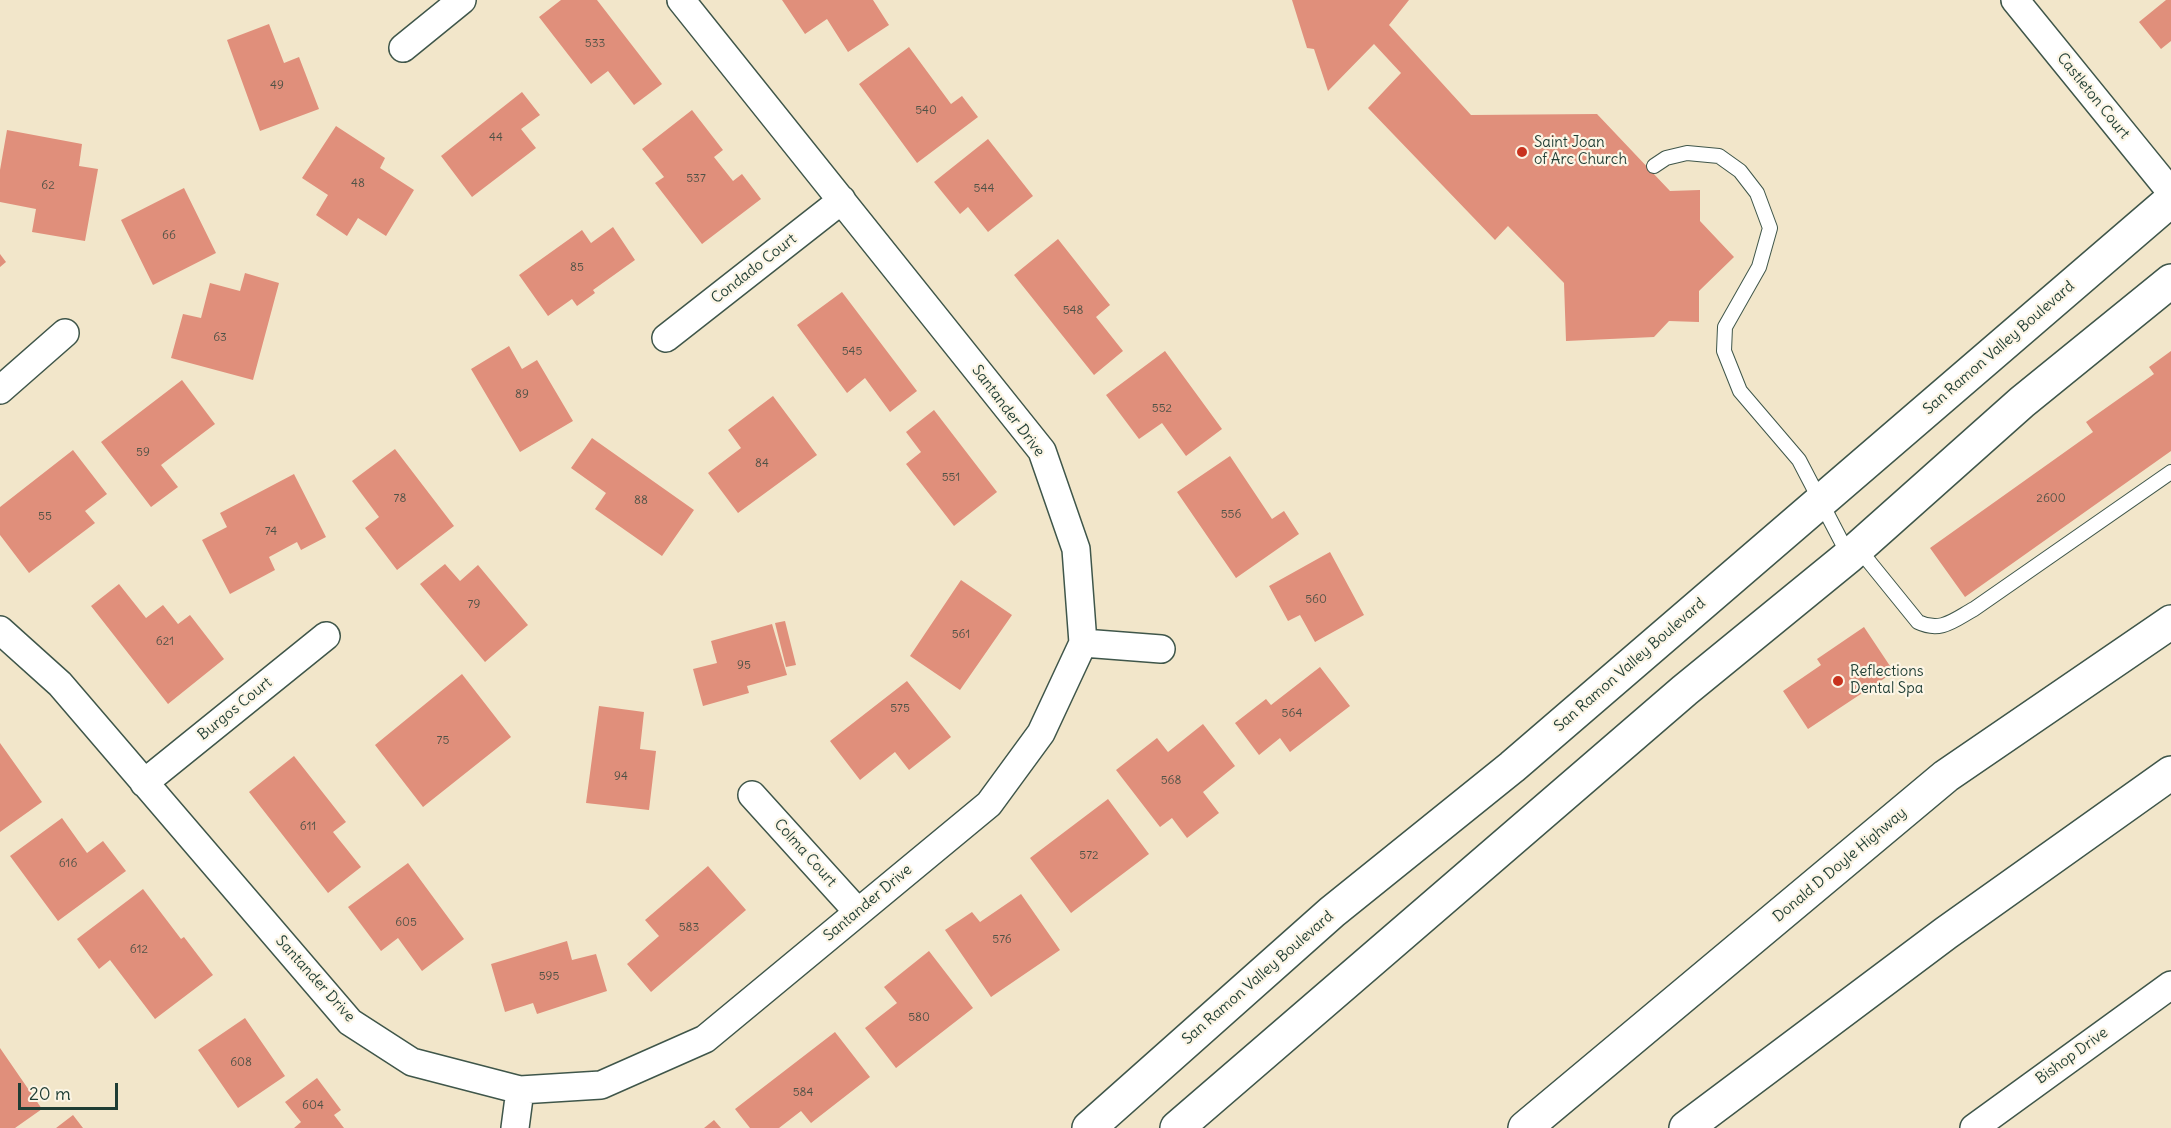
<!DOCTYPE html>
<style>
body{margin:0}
#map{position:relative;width:2171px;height:1128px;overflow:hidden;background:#f2e6ca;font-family:Delius,sans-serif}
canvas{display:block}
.scale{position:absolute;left:18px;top:1083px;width:100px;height:27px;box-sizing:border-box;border:3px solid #1f3d34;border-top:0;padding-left:8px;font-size:18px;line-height:21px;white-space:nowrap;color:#1f3d34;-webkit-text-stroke:4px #fcf5e5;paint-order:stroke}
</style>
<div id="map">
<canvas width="2171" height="1128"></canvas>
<div class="scale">20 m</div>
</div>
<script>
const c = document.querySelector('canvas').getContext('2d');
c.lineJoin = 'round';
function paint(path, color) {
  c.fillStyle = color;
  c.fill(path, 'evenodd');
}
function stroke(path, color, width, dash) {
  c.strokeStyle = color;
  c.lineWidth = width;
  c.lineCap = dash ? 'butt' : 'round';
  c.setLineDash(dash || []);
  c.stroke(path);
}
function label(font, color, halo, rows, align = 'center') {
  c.font = font + ' Delius,sans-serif';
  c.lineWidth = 4.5;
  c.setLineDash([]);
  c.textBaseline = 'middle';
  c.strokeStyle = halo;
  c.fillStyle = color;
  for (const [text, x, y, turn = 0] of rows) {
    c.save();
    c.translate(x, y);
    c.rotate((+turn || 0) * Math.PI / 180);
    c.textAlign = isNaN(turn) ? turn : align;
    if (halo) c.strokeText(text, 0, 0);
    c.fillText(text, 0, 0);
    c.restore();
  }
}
const building = new Path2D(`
 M561 0H597L662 84 634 105 608 71 591 84 539 17Z
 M782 0H873L889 25 848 52 827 19 805 34Z
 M1292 0H1409L1389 25 1471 115 1597 114 1670 191 1700 190V221L1734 257 1699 291V322L1669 321 1654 337 1566 341 1564 283 1508 226 1495 240 1368 108 1401 73 1374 44 1328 91 1314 49 1307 48Z
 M2166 0H2171V41L2161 49 2139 22Z
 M269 24 284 63 299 57 319 109 260 131 227 40Z
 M909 47 951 104 962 96 978 117 917 163 859 84Z
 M522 92 540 115 521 129 536 148 472 197 441 156Z
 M692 110 723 150 714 157 733 181 742 174 761 199 702 244 655 183 664 177 642 149Z
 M336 126 385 158 380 168 414 190 386 236 358 218 347 236 316 215 328 195 302 178Z
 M7 130 82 144 79 166 98 169 85 241 32 232 36 209 0 202V170Z
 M988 139 1033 196 988 232 968 207 960 214 934 182Z
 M184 188 216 253 153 285 121 220Z
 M613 227 635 260 593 290 595 293 577 306 572 299 548 316 519 275 582 230 591 243Z
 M1058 239 1110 305 1096 317 1123 351 1094 375 1014 275Z
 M0 254 6 262 0 267Z
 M245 273 279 283 253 380 171 358 183 314 201 318 210 283 240 291Z
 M842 292 917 391 890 412 865 378 847 393 797 325Z
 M509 346 522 369 537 360 573 421 520 452 471 369Z
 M1165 351 1222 429 1186 456 1162 423 1139 439 1106 395Z
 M2171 351V451L1965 597 1930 548 2093 432 2086 422 2154 374 2149 367Z
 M182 380 215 424 161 465 178 487 151 507 101 442Z
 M773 396 817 455 738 513 708 473 741 448 728 430Z
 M934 410 997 492 954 526 906 464 921 452 906 432Z
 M592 438 694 510 662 556 595 509 606 493 571 468Z
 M395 449 454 526 397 570 365 528 379 517 352 481Z
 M73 450 107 494 85 511 95 523 29 573 0 535V507Z
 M1230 456 1272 519 1284 511 1299 534 1236 578 1177 492Z
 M294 474 326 537 301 550 297 542 269 557 275 570 230 594 202 540 227 527 220 513Z
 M1330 552 1364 615 1315 642 1300 615 1288 621 1269 586Z
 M445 564 460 581 478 565 528 625 485 662 420 584Z
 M961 580 1012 615 960 690 910 656Z
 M119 584 146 618 163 605 178 624 190 615 224 659 168 704 91 606Z
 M785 621 796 665 786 667 775 623Z
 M772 624 787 675 747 686 749 693 703 706 693 669 717 663 711 641Z
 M1864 627 1894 672 1808 729 1783 691 1821 665 1817 659Z
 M1320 667 1350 706 1290 752 1280 738 1259 755 1235 723 1266 699 1271 705Z
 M462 674 511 737 423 807 375 745Z
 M907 681 951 737 909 770 895 752 860 780 830 741Z
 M599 706 644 712 640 749 656 751 649 810 586 803Z
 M1203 724 1235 766 1203 792 1219 813 1187 838 1172 818 1160 827 1116 770 1157 738 1168 752Z
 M0 743 42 802 0 832Z
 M294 756 346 822 333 832 361 867 328 893 249 792Z
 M1108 799 1149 854 1071 913 1030 858Z
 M62 818 87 853 103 841 126 871 58 921 10 856Z
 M408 863 464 939 422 971 398 938 381 951 348 907Z
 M708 866 746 910 651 992 627 964 659 936 645 920Z
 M143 889 181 939 184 937 213 975 155 1019 110 960 99 969 77 939Z
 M1021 894 1060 950 991 997 945 930 972 912 980 922Z
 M567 941 572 960 596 954 607 991 537 1014 533 1003 505 1012 491 964Z
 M929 951 973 1008 896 1068 865 1028 897 1003 884 987Z
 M245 1018 285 1076 238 1108 198 1050Z
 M835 1032 870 1077 811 1123 801 1111 779 1128H750L735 1109Z
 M0 1048 42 1109 15 1128H0Z
 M317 1078 341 1110 334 1115 344 1128H294L301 1122 285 1102Z
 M73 1115 83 1128H56Z
 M714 1120 721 1128H704Z`);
const service = new Path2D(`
 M1654 166 1666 158 1687 153 1719 156 1740 171 1757 193 1770 228 1759 267 1725 327 1724 351 1740 391 1799 460 1849 556
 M1858 548 1918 622C1941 633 1954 620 1974 609L2171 472`);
const minor = new Path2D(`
 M2015 0 2171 192
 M403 48 462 0
 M666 338 842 200
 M0 390 65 333
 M0 630 60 684 350 1022 412 1062 520 1090 601 1085 705 1039 989 804 1041 733 1083 643 1076 549 1042 451 681 0
 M1083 643 1161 649
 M144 783 326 636
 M752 795 857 911
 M515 1128 520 1090
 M1974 1128 2171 985`);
const secondary = new Path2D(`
 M1089 1128 1332 912 1512 767 2171 200
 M1177 1128 1685 690 1849 556 2022 402 2171 281`);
const motorway = new Path2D(`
 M1525 1128 1946 776 2171 622
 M1686 1128 1946 933 2171 773`);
const markers = [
 [1522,152,6,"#c8321e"],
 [1838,681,6,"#c8321e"]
];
const numberNames = [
 ["533",595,44],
 ["49",277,86],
 ["540",926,111],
 ["44",496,138],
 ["537",696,179],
 ["48",358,184],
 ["62",48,186],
 ["544",984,189],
 ["66",169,236],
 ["85",577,268],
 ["548",1073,311],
 ["63",220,338],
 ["545",852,352],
 ["89",522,395],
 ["552",1162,409],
 ["59",143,453],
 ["84",762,464],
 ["551",951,478],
 ["78",400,499],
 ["2600",2051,499],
 ["88",641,501],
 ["556",1231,515],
 ["55",45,517],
 ["74",271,532],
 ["560",1316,600],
 ["79",474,605],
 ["561",961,635],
 ["621",165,642],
 ["95",744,666],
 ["575",900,709],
 ["564",1292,714],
 ["75",443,741],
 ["94",621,777],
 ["568",1171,781],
 ["611",308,827],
 ["572",1089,856],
 ["616",68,864],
 ["605",406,923],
 ["583",689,928],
 ["576",1002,940],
 ["612",139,950],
 ["595",549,977],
 ["580",919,1018],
 ["608",241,1063],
 ["584",803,1093],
 ["604",313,1106]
];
const streetNames = [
 ["Castleton Court",2093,96,51],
 ["Condado Court",754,269,-38],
 ["San Ramon Valley Boulevard",1999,348,-41],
 ["Santander Drive",1008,411,53],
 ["San Ramon Valley Boulevard",1630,665,-41],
 ["Burgos Court",235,709,-39],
 ["Colma Court",805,853,48],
 ["Donald D Doyle Highway",1840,865,-40],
 ["Santander Drive",868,903,-40],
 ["San Ramon Valley Boulevard",1258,978,-41],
 ["Santander Drive",315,979,48],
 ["Bishop Drive",2072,1056,-36]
];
const poiNames = [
 ["Saint Joan",1534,143],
 ["of Arc Church",1534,160],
 ["Reflections",1850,672],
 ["Dental Spa",1850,689]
];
paint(building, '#e08f7b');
stroke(service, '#3f564a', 16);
stroke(minor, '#3f564a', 30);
stroke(secondary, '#3f564a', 36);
stroke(motorway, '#3f564a', 36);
stroke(service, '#fff', 14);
stroke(minor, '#fff', 27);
stroke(secondary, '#fff', 33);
stroke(motorway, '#fff', 33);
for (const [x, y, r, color] of markers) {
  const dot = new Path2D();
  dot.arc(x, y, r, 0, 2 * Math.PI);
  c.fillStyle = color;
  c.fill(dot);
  stroke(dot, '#fcf5e5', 2);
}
label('12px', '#4f5246', null, numberNames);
label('15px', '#1f3d34', '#fcf5e5', streetNames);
label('15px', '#1f3d34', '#fcf5e5', poiNames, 'left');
</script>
